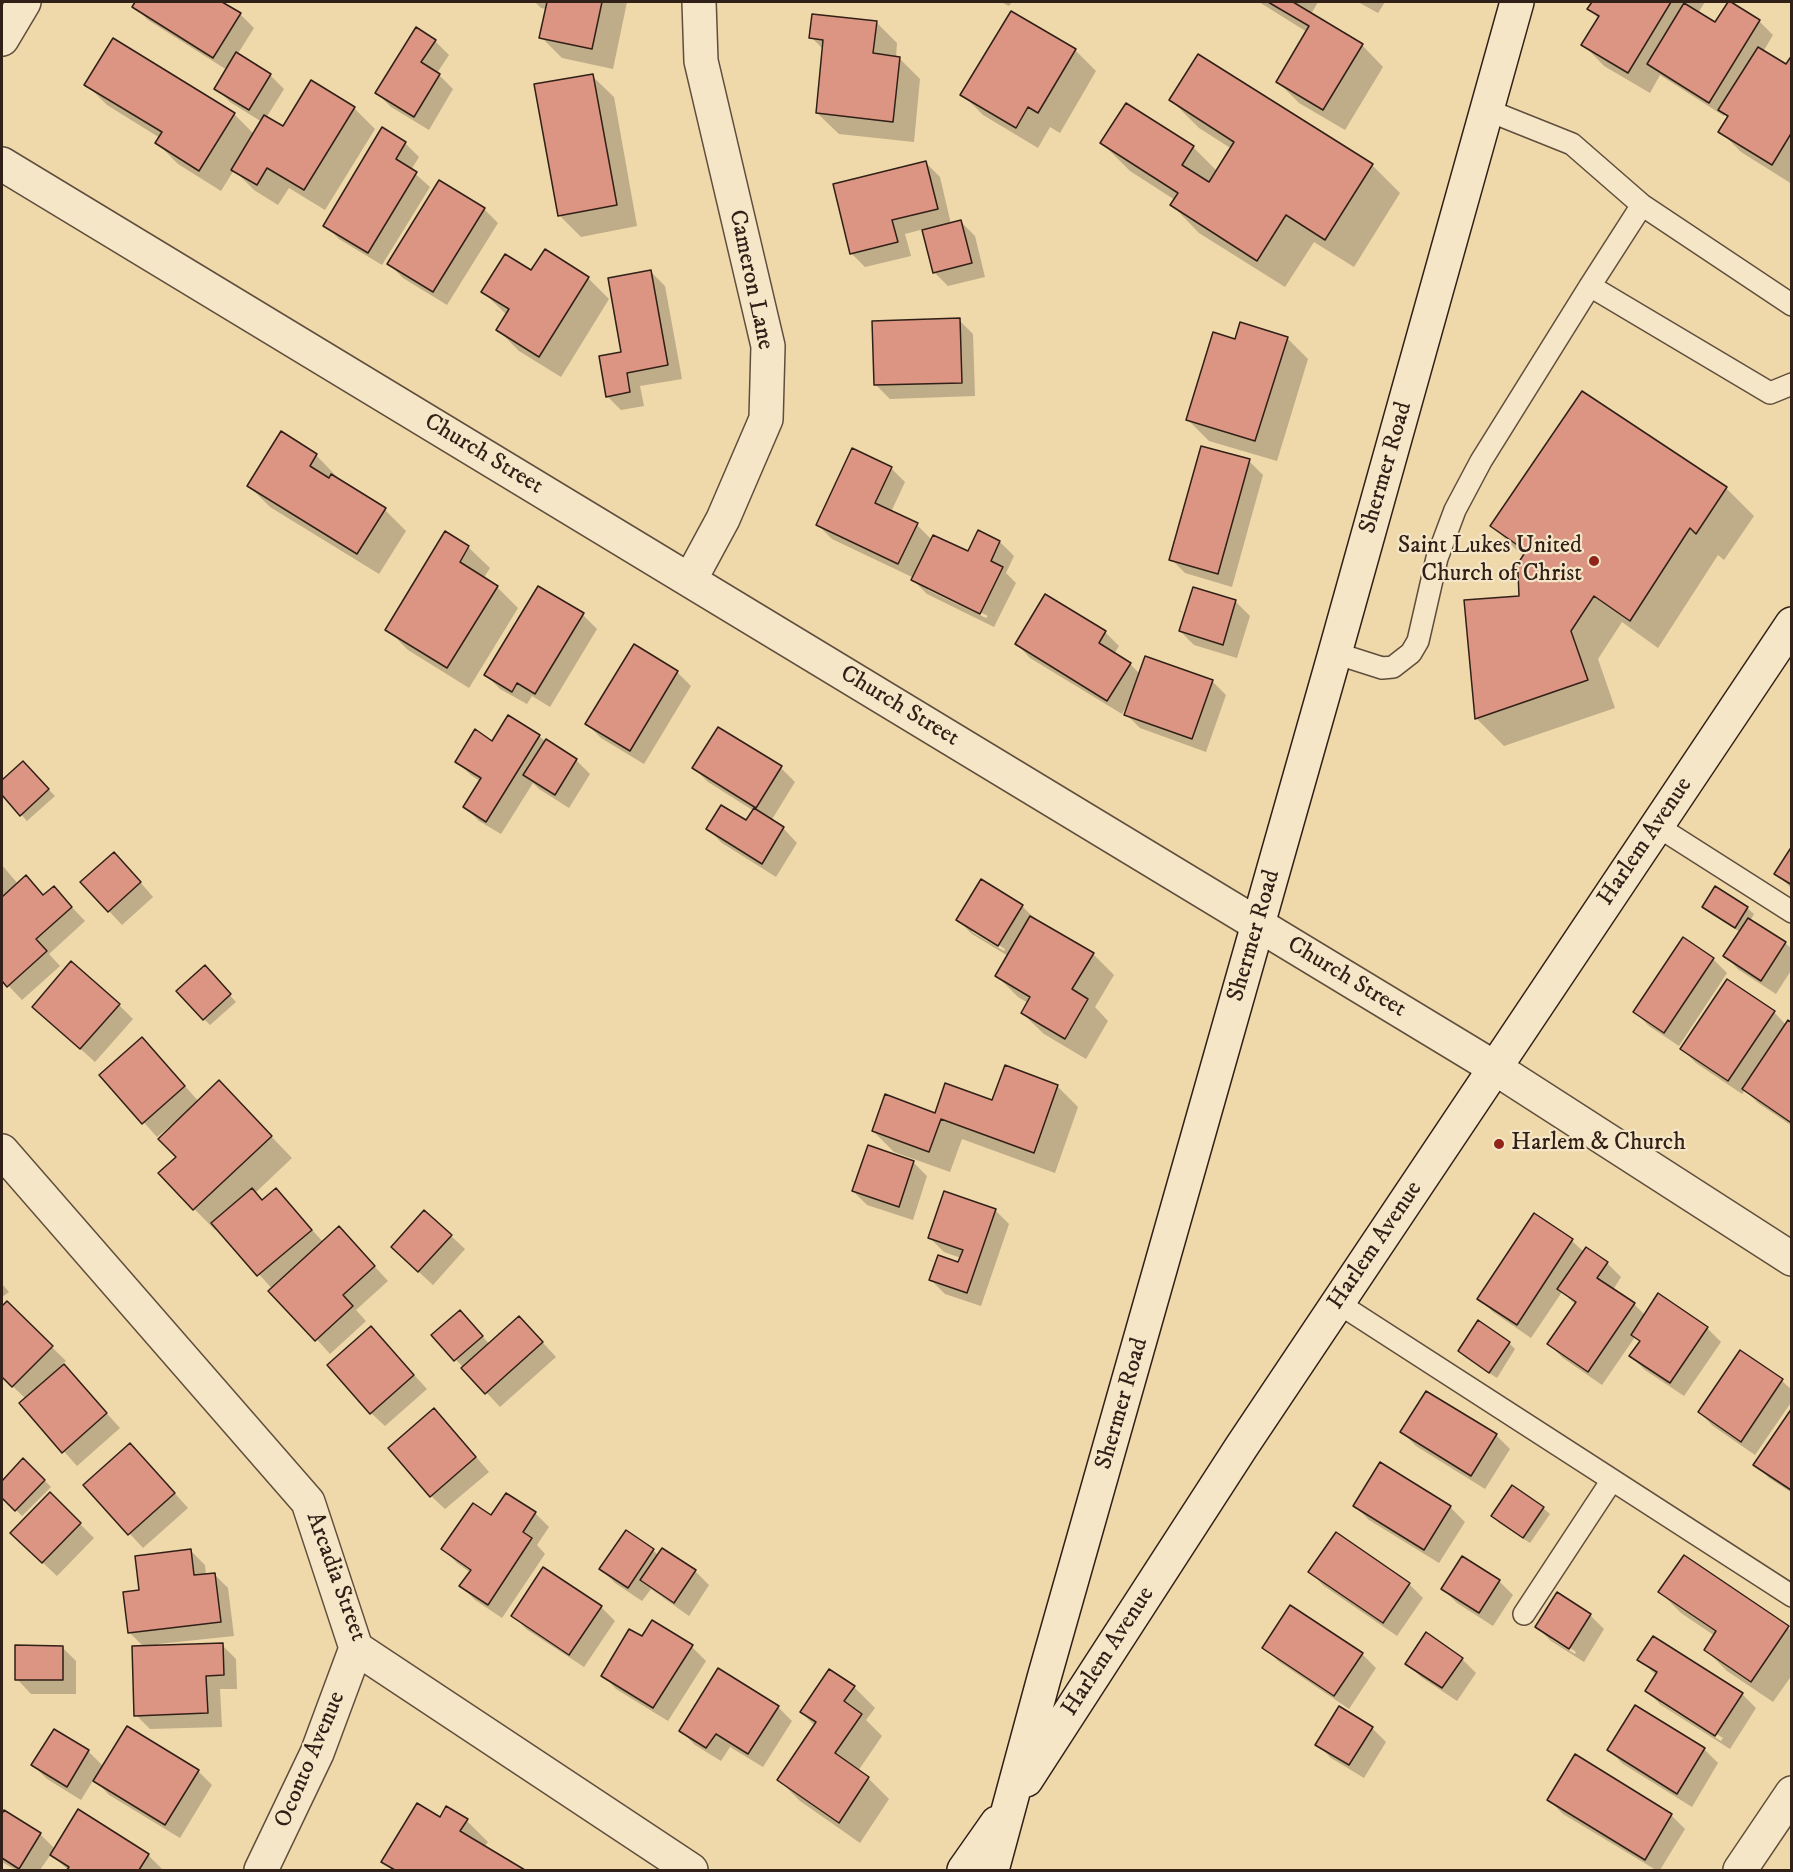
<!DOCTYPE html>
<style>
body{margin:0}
#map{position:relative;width:1793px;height:1872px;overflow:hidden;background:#efd8aa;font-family:"IM FELL DW Pica",serif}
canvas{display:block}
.frame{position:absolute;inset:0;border:3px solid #312017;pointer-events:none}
</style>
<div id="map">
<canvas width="1793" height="1872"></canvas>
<div class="frame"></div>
</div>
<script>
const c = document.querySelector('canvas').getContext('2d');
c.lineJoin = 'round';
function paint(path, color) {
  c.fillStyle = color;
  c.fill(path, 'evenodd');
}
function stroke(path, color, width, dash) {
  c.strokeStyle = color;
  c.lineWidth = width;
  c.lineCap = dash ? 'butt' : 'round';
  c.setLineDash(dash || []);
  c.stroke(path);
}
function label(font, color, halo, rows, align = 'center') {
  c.font = font + ' "IM FELL DW Pica",serif';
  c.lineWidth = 4.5;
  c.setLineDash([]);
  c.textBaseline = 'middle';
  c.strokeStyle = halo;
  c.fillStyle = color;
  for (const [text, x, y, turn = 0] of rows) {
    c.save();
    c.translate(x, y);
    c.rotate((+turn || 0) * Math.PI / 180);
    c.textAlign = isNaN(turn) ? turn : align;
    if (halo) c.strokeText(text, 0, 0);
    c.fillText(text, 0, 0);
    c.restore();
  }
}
const shadow = new Path2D(`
 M137 2H219L240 14 254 28 237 55 270 75 284 89 266 118 283 128 354 108 375 129 325 210 289 188 278 205 254 190 234 170 221 191 178 164 157 143 160 138 107 105 86 84 234 114 254 134 262 122 230 102 216 88 227 70 148 20 134 6Z
 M535 2H627L613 69 562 58 541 37 547 9 541 8Z
 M1001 2H1012L1009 6Z
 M1259 2H1318L1311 14 1362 45 1383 67 1345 130 1299 103 1278 82 1307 32Z
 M1358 2H1385L1378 13Z
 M1593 2H1705L1698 13 1715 24 1729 2 1759 21 1773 35 1763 52 1786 66 1792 58V184L1741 152 1720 131 1728 118 1725 114 1724 116 1660 75 1650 93 1604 66 1583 44 1599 19 1589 9Z
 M876 22 897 43 896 58H899L920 79 914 142 839 134 817 113 824 50 811 37Z
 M435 41 449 55 437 73 453 89 429 130 391 107 377 93Z
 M1075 50 1096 71 1060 133 1050 127 1038 148 983 115 962 94Z
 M592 76 614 97 637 226 581 237 560 216Z
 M1171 100 1372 165 1400 193 1354 267 1314 242 1285 287 1199 233 1172 205 1175 200 1130 171 1102 143 1193 147 1217 171 1232 149 1199 128Z
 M405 143 419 157 411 170 430 187 382 265 339 239 325 225Z
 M926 163 940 177 951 224 961 222 975 236 985 277 948 286 934 272 924 229 905 234 911 256 865 267 851 253Z
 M484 209 498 223 447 305 403 278 389 264Z
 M532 272 588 278 609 299 561 377 519 351 498 330 507 315 483 292Z
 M651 272 665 286 682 379 640 386 644 406 621 410 607 396Z
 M959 320 973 334 975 396 890 399 876 385Z
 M1287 338 1308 359 1277 461 1209 441 1188 420 1236 341Z
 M1583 393 1726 488 1754 516 1724 560 1718 555 1658 648 1622 622 1598 659 1615 708 1504 746 1476 718 1521 598 1519 576 1515 571 1524 557 1492 526Z
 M281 433 316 455 337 477 336 479 385 510 406 531 379 574 270 507 249 486Z
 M1249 461 1263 475 1232 587 1185 573 1171 559Z
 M891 468 905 482 891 512 917 525 932 540 968 553 978 532 1000 542 1014 556 1006 573 1016 583 994 627 927 594 913 580 914 578 832 539 818 525ZM928 586 988 616 986 618 928 590Z
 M468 547 490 568 483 579 497 587 518 608 469 688 408 650 387 629Z
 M539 588 583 615 597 629 550 707 532 696 527 704 500 689 486 675Z
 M1046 596 1105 632 1119 646 1114 654 1130 664 1140 674 1212 681 1226 695 1206 752 1140 728 1126 714 1129 702 1122 714 1030 658 1017 644Z
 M1236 602 1250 616 1237 658 1194 645 1180 631Z
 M677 672 691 686 644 764 601 738 587 724Z
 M719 729 781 768 795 782 771 821 784 829 797 843 776 877 722 843 708 829 747 823 754 811 708 782 694 768Z
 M539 736 546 742 576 760 590 774 569 808 539 789 533 783 501 834 479 821 465 807 481 782 471 775 457 762 493 743Z
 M23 763 55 796 27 821 2 793V782Z
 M1792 849V889L1776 873Z
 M2 865 18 884 44 896 67 902 85 921 49 954 60 966 22 1000 2 979Z
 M128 868 153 897 122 925 109 911Z
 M1022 906 1036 920 1093 954 1114 975 1095 1007 1108 1021 1086 1059 1044 1034 1022 1013 1028 1003 1018 997 997 976 1008 956 972 934 958 920ZM972 928 1005 949 1004 951 972 932Z
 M1704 907 1747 908 1754 914 1750 921 1785 943 1792 949V969L1776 994 1739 970 1725 956 1740 932 1711 914Z
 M1713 959 1727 973 1679 1046 1649 1026 1635 1012Z
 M211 974 236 1002 210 1025 204 1019Z
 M119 1005 133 1019 95 1062 34 1007Z
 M1774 1012 1786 1025 1792 1024V1126L1758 1103 1745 1090 1742 1094 1696 1063 1682 1049Z
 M156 1053 199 1102 240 1104 292 1158 255 1193 263 1201 276 1190 323 1242H352L388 1281 356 1310 366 1321 330 1354 218 1228 215 1230 160 1174 178 1157 177 1123 176 1121 157 1137 101 1075Z
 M1057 1086 1078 1107 1055 1173 962 1139 950 1172 894 1152 873 1131Z
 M913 1162 927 1176 913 1220 867 1205 853 1191Z
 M995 1210 1009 1224 981 1306 945 1294 931 1280 959 1264 961 1258 944 1252 930 1238Z
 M1534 1215 1572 1241 1584 1252 1586 1249 1607 1263 1621 1277 1613 1290 1634 1304 1645 1315 1707 1328 1721 1342 1684 1396 1645 1370 1631 1356 1641 1342 1635 1337 1602 1385 1563 1358 1549 1344 1576 1305 1562 1292 1531 1338 1493 1312 1479 1298Z
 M451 1236 465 1249 433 1285 407 1261Z
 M2 1284 9 1292 2 1297Z
 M7 1303 66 1361 62 1364 120 1428 77 1466 21 1403 26 1399 2 1376V1308Z
 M467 1318 490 1345 533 1332 556 1357 500 1407 433 1335Z
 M371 1328 427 1389 385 1426 371 1413Z
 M1509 1343 1515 1349 1497 1378 1466 1358 1459 1351Z
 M1740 1352 1782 1381 1792 1390V1401L1755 1455 1713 1426 1699 1412Z
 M1792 1411V1493L1769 1478 1755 1464Z
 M448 1424 489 1472 445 1509 431 1496Z
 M1402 1432 1496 1435 1510 1449 1485 1489 1416 1446Z
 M144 1459 188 1508 143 1548 85 1485Z
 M24 1460 51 1487 22 1516 2 1496V1483Z
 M1381 1464 1451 1508 1465 1522 1439 1563 1369 1520 1355 1506Z
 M50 1494 94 1538 57 1576 26 1547Z
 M1543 1508 1550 1514 1530 1543 1499 1523 1493 1516Z
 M535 1513 549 1527 537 1545 545 1554 502 1618 475 1600 461 1586 471 1573 457 1563 443 1549 492 1517Z
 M653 1550 659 1556 663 1550 695 1571 709 1585 689 1616 651 1589 642 1601 615 1583 601 1569Z
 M191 1551 205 1565 206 1575 214 1574 228 1588 234 1636 158 1644V1647L222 1645 236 1659 237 1689H220L222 1727 150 1729 136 1715 144 1647 129 1632 141 1591Z
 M1684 1557 1792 1631V1675L1773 1702 1727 1671 1706 1650 1715 1636 1681 1613 1660 1592Z
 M1310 1572 1409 1584 1423 1598 1397 1636 1324 1586Z
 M1499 1581 1513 1595 1493 1626 1457 1603 1443 1589Z
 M601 1607 615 1621 584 1667 526 1629 513 1615Z
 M1590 1615 1604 1629 1584 1662 1551 1641 1537 1627ZM1551 1635 1576 1652 1575 1654 1551 1639Z
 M642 1638 692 1647 706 1661 668 1721 616 1689 603 1675Z
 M62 1647 76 1661V1694H31L17 1679Z
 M1264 1647 1362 1654 1376 1668 1349 1709 1278 1661Z
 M1462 1659 1476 1673 1457 1701 1421 1677 1407 1663Z
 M1639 1659 1742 1694 1756 1708 1730 1749 1661 1705 1647 1691 1657 1676ZM1661 1699 1723 1738 1721 1741 1661 1703Z
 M854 1687 875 1708 866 1720 882 1736 858 1771 868 1778 889 1799 860 1843 800 1801 779 1780 815 1726 801 1712Z
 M778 1707 792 1721 763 1767 730 1747 721 1761 695 1745 681 1731Z
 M1372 1728 1386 1742 1364 1778 1331 1758 1317 1744Z
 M1704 1749 1718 1763 1692 1807 1623 1764 1609 1750Z
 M88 1751 104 1767 198 1771 212 1785 180 1838 109 1795 94 1779 81 1800 47 1779 33 1765Z
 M1575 1756 1671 1815 1685 1829 1660 1870H1656L1563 1814 1549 1800Z
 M447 1808 467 1821 488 1842 484 1847 522 1870H392L383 1861 441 1819Z
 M79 1811 148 1855 162 1869V1870H68L51 1854 40 1870H16L2 1862V1817L5 1812 40 1834 55 1849Z`);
const building = new Path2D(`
 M135 2H222L241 13 213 58 132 7Z
 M547 2H602L592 49 539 38Z
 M1268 2H1293L1363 44 1323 110 1276 82 1309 26Z
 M1592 2H1671L1628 73 1581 45 1599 16 1587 9Z
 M1728 2H1731L1760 20 1709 103 1647 64 1684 3 1715 22Z
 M1011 11 1076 49 1038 113 1028 107 1016 128 960 95Z
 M812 14 877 21 873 53 900 57 893 122 816 113 823 40 809 38Z
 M416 27 436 40 421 62 440 74 414 117 375 93Z
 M113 38 235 113 199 171 155 143 162 132 84 85Z
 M1758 47 1786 64 1792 55V132L1772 165 1718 132 1728 116 1718 110Z
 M236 52 271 74 249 110 214 89Z
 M1198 54 1373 164 1325 240 1286 215 1257 261 1170 205 1178 193 1100 143 1126 103 1194 146 1182 165 1209 182 1234 142 1169 100Z
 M593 74 617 205 558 216 534 84Z
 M311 80 355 107 304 190 267 168 257 185 231 170 264 115 283 126Z
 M382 127 406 142 396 159 417 172 368 253 323 226Z
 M926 161 938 209 892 220 898 242 850 254 833 184Z
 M439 180 485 208 433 292 387 264Z
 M961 220 972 263 933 273 922 230Z
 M545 249 589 277 539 357 496 330 509 309 481 292 505 254 531 270Z
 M651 270 668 365 627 373 630 392 606 397 599 356 621 352 608 278Z
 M960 318 962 383 874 385 872 321Z
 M1240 322 1288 337 1255 441 1186 420 1213 332 1235 339Z
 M1582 391 1727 487 1696 534 1690 528 1630 621 1594 596 1571 631 1588 680 1475 719 1464 600 1519 596 1518 572 1513 571 1526 551 1490 526Z
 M281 431 317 454 310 466 329 478 331 474 386 508 357 554 247 486Z
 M1201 446 1250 459 1218 574 1169 560Z
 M852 448 892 467 875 503 918 523 898 564 816 525Z
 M978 530 1000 541 991 561 1003 567 980 614 911 580 933 535 968 551Z
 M445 531 469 546 460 562 498 586 447 668 385 630Z
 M538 586 584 613 535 694 517 683 512 692 484 675Z
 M1193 587 1236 600 1223 645 1179 631Z
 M1045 594 1106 631 1099 643 1131 663 1107 701 1015 644Z
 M634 644 678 671 630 751 585 724Z
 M1145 656 1213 680 1192 739 1124 715Z
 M508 715 540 735 486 822 463 807 481 778 455 762 475 729 492 741Z
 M718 727 782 766 756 808 692 768Z
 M546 739 577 759 555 795 523 775Z
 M23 761 49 789 20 816 2 795V780Z
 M721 805 746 820 754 808 784 827 762 864 706 829Z
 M1792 846V885L1774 874Z
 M114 852 141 882 108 912 80 882Z
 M26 875 43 895 54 886 72 907 36 939 47 951 7 987 2 981V897Z
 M981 879 1023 905 998 946 956 920Z
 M1715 886 1748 907 1735 928 1702 907Z
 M1030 916 1094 953 1072 989 1088 999 1065 1039 1021 1013 1030 997 995 976Z
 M1748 918 1786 942 1761 981 1723 956Z
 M1683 937 1714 958 1664 1033 1633 1012Z
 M71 961 120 1004 80 1049 32 1007Z
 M205 965 231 994 203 1020 176 991Z
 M1727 979 1775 1011 1728 1081 1680 1049Z
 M1788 1020 1792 1023V1119L1790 1122 1742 1089Z
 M142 1037 185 1086 142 1124 99 1075Z
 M1005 1065 1058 1085 1034 1153 941 1119 929 1152 872 1131 885 1094 935 1113 945 1083 992 1100Z
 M219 1080 272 1136 193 1210 158 1173 176 1157 158 1139Z
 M868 1145 914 1161 899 1207 852 1191Z
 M252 1188 262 1200 276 1188 312 1230 257 1276 211 1223Z
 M944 1191 996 1209 967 1293 929 1280 938 1255 958 1262 963 1250 928 1238Z
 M424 1210 452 1235 418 1272 391 1247Z
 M1534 1213 1573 1239 1517 1325 1477 1299Z
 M339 1226 375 1266 343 1295 353 1306 315 1341 268 1291Z
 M1586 1247 1608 1262 1597 1278 1635 1303 1588 1372 1547 1344 1576 1302 1557 1289Z
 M1658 1293 1708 1327 1670 1383 1629 1356 1640 1341 1631 1335Z
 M7 1301 53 1346 12 1387 2 1377V1306Z
 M460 1310 483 1336 454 1361 431 1335Z
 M519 1316 543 1342 485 1394 461 1368Z
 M1478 1320 1510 1342 1489 1373 1458 1351Z
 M371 1326 414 1375 370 1414 327 1365Z
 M1740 1350 1783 1379 1741 1442 1698 1412Z
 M64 1364 107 1413 62 1453 19 1403Z
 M1426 1391 1497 1434 1471 1476 1400 1432Z
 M434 1408 476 1457 430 1497 388 1448Z
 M1792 1408V1490H1791L1753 1465Z
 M130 1443 175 1493 128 1535 83 1485Z
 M23 1458 45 1480 15 1511 2 1498V1481Z
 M1380 1462 1451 1506 1424 1550 1353 1506Z
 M1512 1485 1544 1507 1523 1538 1491 1516Z
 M50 1492 81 1523 42 1563 10 1533Z
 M506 1493 536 1512 523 1532 532 1538 488 1605 459 1586 471 1570 441 1549 473 1503 491 1515Z
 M626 1530 654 1549 628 1588 599 1569Z
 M1336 1532 1410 1583 1383 1623 1308 1572Z
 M662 1548 696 1570 674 1603 640 1580Z
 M191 1549 194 1575 215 1573 221 1622 128 1633 123 1592 139 1590 135 1556Z
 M1684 1555 1789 1626 1751 1682 1704 1650 1716 1631 1658 1592Z
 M1462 1556 1500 1580 1479 1613 1441 1589Z
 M543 1567 602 1606 569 1655 511 1616Z
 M1557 1592 1591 1614 1569 1649 1535 1627Z
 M1290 1605 1363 1653 1334 1696 1262 1648Z
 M652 1620 693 1645 653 1708 601 1676 629 1629 642 1636Z
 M1426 1632 1463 1658 1442 1688 1405 1664Z
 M1653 1636 1743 1693 1715 1736 1645 1691 1657 1672 1637 1660Z
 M223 1643 224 1675 206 1676 208 1713 134 1716 132 1646Z
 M15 1645 63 1646V1680H15Z
 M718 1668 779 1706 748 1754 716 1734 706 1748 679 1731Z
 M829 1669 855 1686 844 1701 862 1714 835 1753 869 1777 839 1823 777 1780 816 1722 800 1712Z
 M1635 1705 1705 1748 1677 1794 1607 1750Z
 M1339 1706 1373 1727 1349 1765 1315 1745Z
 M127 1726 199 1770 165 1825 93 1781Z
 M54 1729 89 1750 67 1787 31 1765Z
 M1575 1754 1672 1814 1645 1860 1547 1800Z
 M417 1803 440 1817 446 1806 468 1819 460 1831 525 1870H395L381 1862Z
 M78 1809 149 1854 139 1870H67L69 1867 50 1855Z
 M4 1810 41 1833 19 1869 2 1858V1814Z`);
const service = new Path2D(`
 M1487 110 1572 144 1642 205 1792 305
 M1590 286 1770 393 1792 384
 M1335 653 1382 668 1393 667 1411 653 1418 641 1437 558 1455 510 1481 461 1590 286 1642 205
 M1657 826 1792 912
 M1338 1303 1792 1596
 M1524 1614 1612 1480`);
const minor = new Path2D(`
 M2 39 24 2
 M2 164 1495 1068 1792 1259
 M690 580 723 519 766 419 768 346 701 61 699 2
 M2 1151 308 1502 356 1648 691 1870
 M261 1870 317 1753 356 1648
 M1740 1870 1792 1793`);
const secondary = new Path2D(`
 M1026 1780 1242 1446 1792 624
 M964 1870 997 1823
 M992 1870 1044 1678 1335 653 1517 2`);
const markers = [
 [1594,561,6,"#8f2418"],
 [1499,1144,6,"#8f2418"]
];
const streetNames = [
 ["Cameron Lane",750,280,78],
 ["Church Street",483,455,31],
 ["Shermer Road",1387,468,-74],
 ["Church Street",899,707,31],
 ["Harlem Avenue",1646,842,-56],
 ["Shermer Road",1255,936,-74],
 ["Church Street",1346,978,31],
 ["Harlem Avenue",1376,1246,-56],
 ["Shermer Road",1123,1404,-74],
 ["Arcadia Street",335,1577,70],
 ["Harlem Avenue",1109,1652,-57],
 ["Oconto Avenue",311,1760,-67]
];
const poiNames = [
 ["Saint Lukes United",1582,547],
 ["Church of Christ",1582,575],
 ["Harlem & Church",1511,1144,"left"]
];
paint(shadow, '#0003');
paint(building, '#db9582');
stroke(building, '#312017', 1.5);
stroke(service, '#604e3c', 24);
stroke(minor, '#604e3c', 36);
stroke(secondary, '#312017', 36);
stroke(service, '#f5e6c8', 21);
stroke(minor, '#f5e6c8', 33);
stroke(secondary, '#f5e6c8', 33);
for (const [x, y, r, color] of markers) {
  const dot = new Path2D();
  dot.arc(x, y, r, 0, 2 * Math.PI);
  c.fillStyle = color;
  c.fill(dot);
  stroke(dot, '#f5e6c8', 2);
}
label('24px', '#312017', '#f5e6c8', streetNames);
label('24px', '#312017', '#f5e6c8', poiNames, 'right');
</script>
